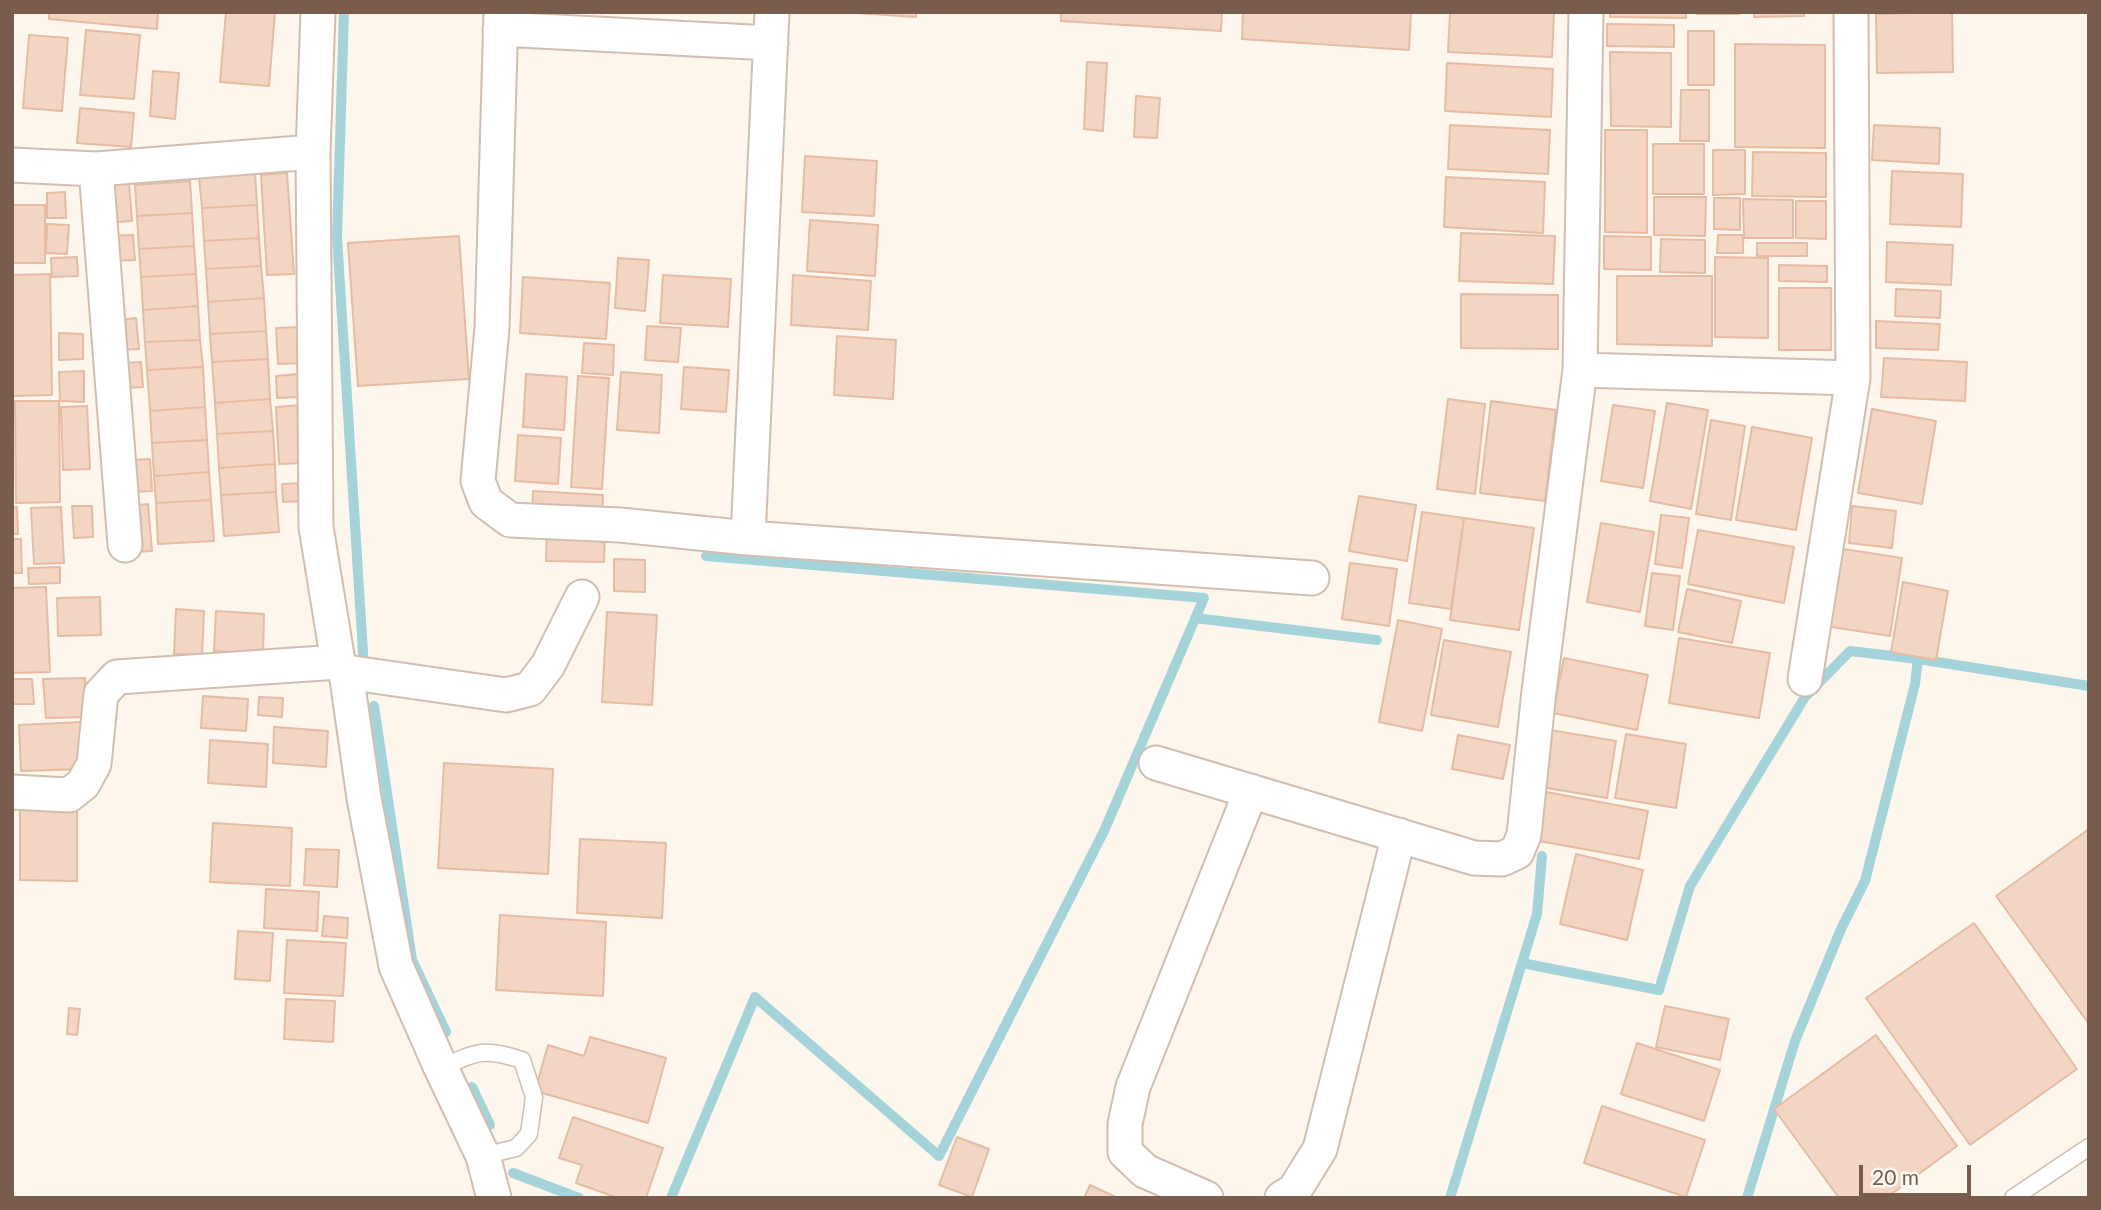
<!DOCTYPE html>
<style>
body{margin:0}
#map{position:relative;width:2101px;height:1210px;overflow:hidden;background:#fdf6ec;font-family:Lato,sans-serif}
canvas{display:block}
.frame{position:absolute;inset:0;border:14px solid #7a5c4d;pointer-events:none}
.scale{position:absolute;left:1859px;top:1165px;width:112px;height:32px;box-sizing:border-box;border:4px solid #7a5c4d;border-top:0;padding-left:9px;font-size:21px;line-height:24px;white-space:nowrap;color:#7a5c4d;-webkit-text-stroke:5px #fffaf3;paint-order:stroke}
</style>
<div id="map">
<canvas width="2101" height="1210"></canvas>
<div class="frame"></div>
<div class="scale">20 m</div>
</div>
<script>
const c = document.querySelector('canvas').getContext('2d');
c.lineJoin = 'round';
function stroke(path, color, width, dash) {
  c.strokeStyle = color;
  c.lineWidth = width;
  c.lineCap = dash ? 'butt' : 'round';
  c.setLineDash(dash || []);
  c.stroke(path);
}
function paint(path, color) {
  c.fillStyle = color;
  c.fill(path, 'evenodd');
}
const stream = new Path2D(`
 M344 12 337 237 364 669
 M1195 618 1377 640
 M374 706 412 960 446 1032
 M1522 963 1659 990 1690 886 1805 697 1850 651 1918 659
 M472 1087 490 1125
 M513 1173 579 1198
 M671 1198 755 997 939 1156 1104 831 1204 598 706 556
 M1450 1198 1537 914 1542 856
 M1747 1198 1795 1041 1841 929 1865 881 1915 684 1918 659 2089 686`);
const building = new Path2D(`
 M49 12H158L157 29 49 19Z
 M226 12H275L269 86 220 82Z
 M840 12H916V17Z
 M1061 12H1222L1221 31 1061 21Z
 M1243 12H1411L1409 50 1242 39Z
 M1450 12H1554L1552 57 1448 52Z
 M1610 12H1686V18L1610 17Z
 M1697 12H1739V14H1697Z
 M1754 12H1804V16L1754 17Z
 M1952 12 1953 72 1877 73 1876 14Z
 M1607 24 1674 25V47L1607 46Z
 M86 30 140 35 134 99 80 95Z
 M1688 31H1714V85H1688Z
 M29 35 68 38 62 111 23 108Z
 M1735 44 1825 45V148L1735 147Z
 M1610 52 1671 53V127L1611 126Z
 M1087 62 1107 63 1103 131 1084 129Z
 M1447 63 1553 69 1551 117 1445 111Z
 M153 71 179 73 175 119 150 116Z
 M1681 90H1709V141H1680Z
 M1136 96 1160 98 1157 138 1134 137Z
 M80 108 134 113 131 147 77 143Z
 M1450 125 1550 130 1548 174 1448 169Z
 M1874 125 1940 128 1939 164 1872 160Z
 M1605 130H1647V233L1605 232Z
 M1653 144H1704V194H1653Z
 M1713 150H1745V194L1713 195Z
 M1753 152 1826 153V197L1752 196Z
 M805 156 877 161 874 216 802 212Z
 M1892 171 1963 174 1961 227 1890 224Z
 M255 173 257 205 202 208 199 176Z
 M287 173 294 274 267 275 261 175Z
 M1446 177 1545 182 1543 233 1444 227Z
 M190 181 192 213 137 216 135 185Z
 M129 182 132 221 105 223 102 184Z
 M65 192 66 218H47V193Z
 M1654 197H1706L1705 236 1654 235Z
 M1714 198H1740V230L1714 229Z
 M1743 199 1793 200V238H1744Z
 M1796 201H1826V239L1796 238Z
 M12 205H45V263H12Z
 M257 205 259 238 204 241 202 208Z
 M192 213 194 246 139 249 137 216Z
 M810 220 878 225 875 276 807 271Z
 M47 224 69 225 67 254 46 253Z
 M1461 233 1555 236 1553 284 1459 281Z
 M133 235 135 260 110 261 108 236Z
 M1718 235H1743V253H1717Z
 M459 236 469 379 358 386 348 243Z
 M1604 236 1651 237V270L1604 269Z
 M259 238 261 266 206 269 204 241Z
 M1661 239 1705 240V273L1660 272Z
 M1887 242 1953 245 1951 285 1886 282Z
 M1757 243H1807V256H1757Z
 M194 246 196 274 141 277 139 249Z
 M77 257 78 276 52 277 51 258Z
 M1715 257 1768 258V338L1715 337Z
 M618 258 649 260 645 311 615 308Z
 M1779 265 1827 266V282L1779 281Z
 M261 266 264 298 208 302 206 269Z
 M50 274 52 395 12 396V275Z
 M196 274 198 306 143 310 141 277Z
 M663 275 731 279 728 327 660 323Z
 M793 275 871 281 868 330 791 325Z
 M1617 276H1712V346L1617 344Z
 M523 277 610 283 606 339 520 333Z
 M1779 288H1831V350H1779Z
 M1896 289 1941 291 1940 318 1895 316Z
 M1461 294 1558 295V349L1461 348Z
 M264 298 266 331 210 334 208 302Z
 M198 306 200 340 145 342 143 310Z
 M136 318 139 349 120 350 118 320Z
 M1876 321 1940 324 1938 350 1876 348Z
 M647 326 681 328 678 362 645 360Z
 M302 327 304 363 278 364 276 328Z
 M266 331 268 359 212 362 210 334Z
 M59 333 83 334V359L59 360Z
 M837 336 896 340 893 399 834 395Z
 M200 340 203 367 147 370 145 342Z
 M584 343 614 345 613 375 582 373Z
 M1884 358 1967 362 1965 401 1881 397Z
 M268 359 270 399 215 403 212 362Z
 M141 362 143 387 126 388 124 363Z
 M203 367 205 407 150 411 147 370Z
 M684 367 729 370 726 412 681 409Z
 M84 371V402L60 401 59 372Z
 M621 372 662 375 659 433 617 430Z
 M299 374 300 397 277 398 276 376Z
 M526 374 567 377 564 430 523 427Z
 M578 376 609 378 602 489 571 487Z
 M270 399 273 431 217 434 215 403Z
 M1448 399 1485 404 1475 494 1437 489Z
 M15 401H59L60 502 16 503Z
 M1491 401 1556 410 1545 501 1480 493Z
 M1667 403 1708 410 1691 509 1650 501Z
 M301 405 304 463 279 464 276 407Z
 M1613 405 1655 411 1643 488 1601 481Z
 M87 406 90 469 63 470 61 407Z
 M205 407 207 440 152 443 150 411Z
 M1872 409 1936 421 1922 504 1858 493Z
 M1711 420 1745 426 1731 520 1696 514Z
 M1752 427 1812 438 1796 530 1736 520Z
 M273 431 275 464 219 468 217 434Z
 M518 435 561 438 558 484 515 481Z
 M207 440 209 472 154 476 152 443Z
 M150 459 152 491 134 492 132 460Z
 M275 464 276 492 221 495 219 468Z
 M209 472 211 500 156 503 154 476Z
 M304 483 305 501 283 502 282 484Z
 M533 491 603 495 602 520 532 516Z
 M276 492 279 532 224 536 221 495Z
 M1359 496 1416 505 1407 561 1349 551Z
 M211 500 214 541 158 544 156 503Z
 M148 504 152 551 133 552 130 506Z
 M72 506H92L93 537 74 538Z
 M1852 506 1896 511 1892 548 1849 543Z
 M17 507 18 534H12V508Z
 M61 507 64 563 34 564 31 508Z
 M1422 512 1464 518 1451 609 1409 603Z
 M1661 515 1689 518 1682 568 1655 564Z
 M1464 518 1534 528 1519 630 1450 620Z
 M1601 523 1654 532 1640 612 1587 602Z
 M547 530 605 531 604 562 546 561Z
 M1698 530 1794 547 1784 603 1688 584Z
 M12 539H21L22 573H12Z
 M1837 548 1902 558 1890 636 1825 626Z
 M614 559 645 560V592L614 591Z
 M1350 563 1397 569 1389 626 1342 619Z
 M60 567V583L29 584 28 568Z
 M1652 573 1680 576 1673 630 1645 626Z
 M1903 582 1948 591 1936 660 1891 652Z
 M46 587 50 672 12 673V588Z
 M1687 589 1741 601 1732 643 1678 632Z
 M100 597 101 635 58 636 57 598Z
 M176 609 204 611 202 655 174 654Z
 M216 611 264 614 263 654 214 651Z
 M607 612 657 615 652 705 602 702Z
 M1398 620 1442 629 1422 731 1379 722Z
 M1679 638 1770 653 1759 718 1669 703Z
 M1444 640 1511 652 1498 727 1431 715Z
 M1564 658 1648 675 1637 730 1553 713Z
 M85 678 87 717 46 718 43 679Z
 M12 679H32L34 704H12Z
 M203 696 248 699 246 731 201 728Z
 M259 697 283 698 282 717 258 715Z
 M82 722 84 769 21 771 19 725Z
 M274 727 328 731 326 767 273 763Z
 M1544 729 1616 741 1607 798 1535 786Z
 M1626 734 1686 744 1676 808 1615 798Z
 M1458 735 1510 745 1503 779 1452 769Z
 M210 740 268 744 266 787 208 783Z
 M444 763 553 769 548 874 438 868Z
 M1541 791 1648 811 1639 859 1533 840Z
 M20 805H77V881L20 880Z
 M213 823 292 828 290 886 210 882Z
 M2089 829V1024L1996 896Z
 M580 839 666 843 662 918 577 913Z
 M306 849 339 850 337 887 304 885Z
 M1576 854 1643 870 1627 940 1560 924Z
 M266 889 319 892 317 931 264 928Z
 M500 915 606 922 603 996 496 990Z
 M324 916 348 918 347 938 322 936Z
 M1974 923 2077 1069 1970 1145 1866 998Z
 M238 931 273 933 270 981 235 979Z
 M287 940 346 943 343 996 284 993Z
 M286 999 335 1001 333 1042 284 1039Z
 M1665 1006 1729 1019 1720 1060 1656 1047Z
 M69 1008 80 1009 77 1035 67 1034Z
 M1876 1035 1957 1146 1886 1198H1839L1774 1109Z
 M590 1037 666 1058 648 1123 535 1091 548 1045 584 1056Z
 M1637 1043 1720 1070 1704 1121 1621 1094Z
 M1602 1106 1705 1140 1686 1197 1584 1163Z
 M573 1117 663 1148 646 1198H618L576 1183 582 1165 559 1158Z
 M957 1137 989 1149 972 1197 939 1185Z
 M1090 1185 1118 1198H1084Z`);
const lane = new Path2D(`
 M441 1068C476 1052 484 1047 522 1060L534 1097 529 1134 516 1148 483 1156
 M2013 1198 2089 1147`);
const street = new Path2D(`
 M318 12 313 152 316 527 338 662 346 672 364 798 396 966 441 1068 483 1156 494 1198
 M501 12 492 328 478 481 486 502 510 520 620 525 748 538 1312 578
 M500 29 771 43
 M12 165 96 169 313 152
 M96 169 125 545
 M1580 370 1853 378
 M748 538 772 12
 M346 672 506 695 530 689 548 665 582 597
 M1805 679 1853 378 1851 12
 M1156 763 1474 858 1502 859 1517 852 1524 835 1539 691 1580 370 1586 12
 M12 792 69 795 83 784 94 764 101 694 117 677 338 662
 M1206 1198 1145 1171 1125 1152V1124L1133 1087 1251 791
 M1282 1198 1294 1191 1320 1149 1399 835`);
stroke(stream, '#a5d3da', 10);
paint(building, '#f3d5c3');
stroke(building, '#e6bba3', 2);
stroke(lane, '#d1beb0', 19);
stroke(street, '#d1beb0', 37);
stroke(lane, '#fff', 16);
stroke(street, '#fff', 33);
</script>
